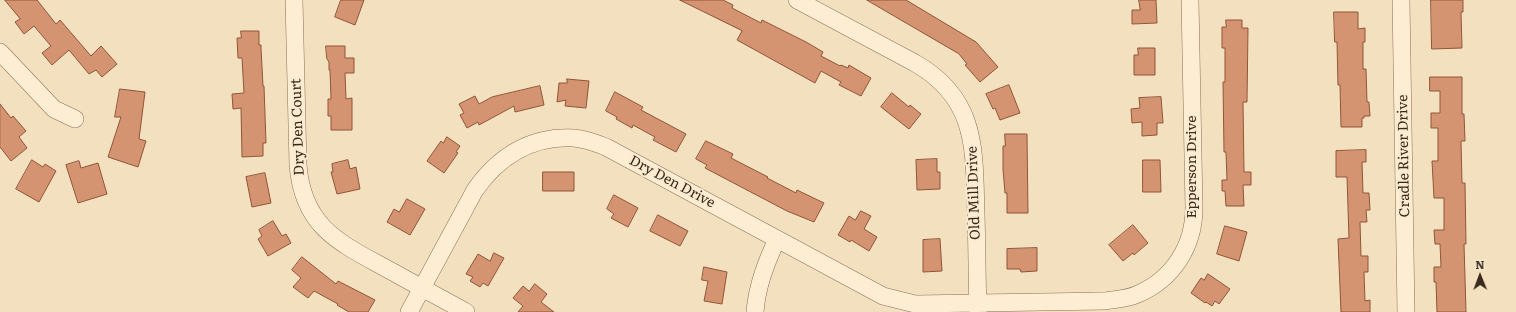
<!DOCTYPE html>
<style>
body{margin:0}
#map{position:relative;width:1516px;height:312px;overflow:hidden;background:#f3e0bf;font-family:Literata,serif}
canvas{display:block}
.north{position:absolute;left:1460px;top:256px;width:40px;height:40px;-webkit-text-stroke:3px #f9ead0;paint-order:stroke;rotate:359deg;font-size:11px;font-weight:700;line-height:16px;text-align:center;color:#3b291b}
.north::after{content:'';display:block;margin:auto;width:14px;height:18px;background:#3b291b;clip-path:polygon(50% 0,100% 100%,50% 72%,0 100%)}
</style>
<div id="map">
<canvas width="1516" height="312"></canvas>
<div class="north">N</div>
</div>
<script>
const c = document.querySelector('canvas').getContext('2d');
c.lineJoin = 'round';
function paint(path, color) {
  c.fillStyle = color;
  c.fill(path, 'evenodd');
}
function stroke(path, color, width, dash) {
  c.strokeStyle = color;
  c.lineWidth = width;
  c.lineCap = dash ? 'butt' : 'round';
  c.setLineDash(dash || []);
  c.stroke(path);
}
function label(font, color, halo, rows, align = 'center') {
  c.font = font + ' Literata,serif';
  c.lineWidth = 4;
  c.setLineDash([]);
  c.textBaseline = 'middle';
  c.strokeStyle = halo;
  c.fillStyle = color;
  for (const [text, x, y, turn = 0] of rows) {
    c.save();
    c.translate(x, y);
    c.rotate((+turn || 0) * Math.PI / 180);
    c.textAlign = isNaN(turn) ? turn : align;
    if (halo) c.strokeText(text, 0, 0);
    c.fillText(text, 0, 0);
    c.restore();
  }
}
const building = new Path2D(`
 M5 0H37L56 24 60 20 91 56 101 46 117 64 102 77 96 70 89 74 69 50 52 65 42 53 51 46 34 26 24 34 15 22 20 19Z
 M341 0H364L355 25 335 17Z
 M680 0H723L733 5 732 8 761 23 762 20 806 42 823 52 821 56 840 66 841 65 848 68 849 65 871 78 861 96 839 85 841 82 821 71 815 83 737 40 742 31Z
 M867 0H906L976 42 998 67 980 82 965 65 967 64 959 54Z
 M1139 0H1156L1157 23 1132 24V10H1140Z
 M1431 0H1463V12H1461L1462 48 1432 49Z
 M1334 12H1358V29L1365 28V42H1363V69H1366L1367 102H1369L1370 116H1364V118H1362V127H1341L1340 85H1338L1337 42H1335Z
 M1226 20H1242V28H1248L1247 102H1243L1244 172H1251V185H1243L1244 206H1226L1225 191H1222V180H1227L1226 152H1224L1223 82H1225V48H1222V27H1226Z
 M241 31H259V45H261V48L263 86H264L266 143H263V156L242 157 241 108 233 109 232 94 244 93 242 58H238L237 38H241Z
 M326 46H345V58H354V73H345L346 99 352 98V130H331V116H328V99H331L330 70H329V62L327 59Z
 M1138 48H1155V75H1134V55H1138Z
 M1430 77H1462V114H1464L1465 141H1461L1462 183H1465L1466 244H1464L1466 312H1437L1436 282H1434V267H1441L1440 244H1435L1434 230H1444V198H1434L1432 161H1438V128H1431V113H1440V91H1430Z
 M567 79 589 81 586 108 565 106 566 100 557 102 559 83H567Z
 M1009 85 1020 113 1000 120 995 108 993 109 986 94Z
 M540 86 544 105 515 112 514 106 479 125 478 122 467 128 460 115 464 113 459 104 475 96 479 104 492 97Z
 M120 89 145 92 139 139 146 141 138 167 108 157 121 117H115Z
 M615 92 643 107 641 110 686 134 676 152 653 140 655 137 633 125 632 128 616 119 617 117 606 111Z
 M892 93 909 107 910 105 921 114 909 129 881 107Z
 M1161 97 1163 123H1157V135L1142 136V122L1132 123 1131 109 1140 108 1139 98Z
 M0 104 11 118 13 116 26 131 19 137 27 148 11 161 0 147Z
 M1005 134H1027L1028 213H1007V193H1005L1003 169V146H1005Z
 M447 137 460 146 456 152 458 153 444 173 427 161 441 141 443 143Z
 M706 141 733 154 731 158 768 177 767 178 796 193 797 190 824 203 814 222 787 211 705 168 707 165 696 159Z
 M1366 150V162H1362L1363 193H1369L1370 210H1366L1367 222H1360L1361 256H1368V272H1364L1365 301 1370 300V312H1341L1338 239 1349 238 1347 177H1336V151Z
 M937 159V172H940V189L917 190 916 160Z
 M32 160 43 167 45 164 56 171 39 202 16 189Z
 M348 160 350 169 356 167 360 189 337 194 331 172H333L332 164Z
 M1143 160H1160L1161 192H1143Z
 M79 161 81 168 98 163 107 194 78 203 66 165Z
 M543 172H574V191H543Z
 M265 173 271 203 252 207 246 177Z
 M614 195 638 208 628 227 611 218 614 214 607 209Z
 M407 199 425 209 410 235 387 222 394 209 399 212Z
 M861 211 871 216 864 229 877 237 869 251 851 240 850 242 838 235 849 216 855 220Z
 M658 215 688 231 680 246 650 231Z
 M273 221 282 236 286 234 291 243 268 256 258 239 262 236 259 230Z
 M1133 225 1148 243 1134 255 1133 253 1123 261 1109 245Z
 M1225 226 1247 232 1239 261 1217 254Z
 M940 239 942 271 923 272V240Z
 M1037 248V271L1021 272 1020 269H1007V249Z
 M494 253 504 258 488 286 483 283 480 287 470 281 473 277 466 274 478 254 490 261Z
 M302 257 336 284 338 281 375 300 368 312H349L337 305 338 304 314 291 308 298 293 287 301 278 292 270Z
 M704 267 727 272 722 304 704 301 708 281 702 280Z
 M1208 274 1230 289 1219 304 1215 301 1212 306 1206 302 1205 303 1191 293 1201 278 1204 280Z
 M535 284 547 294 541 302 554 312H518L523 306 513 298 523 286 529 291Z`);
const minor = new Path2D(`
 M294 0 298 165C303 229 342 244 391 271 416 285 441 298 466 312
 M797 0 915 63C978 99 974 150 976 214 977 247 977 279 978 312
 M1401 0 1406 312
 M0 52 54 109 75 119
 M409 312 475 190C499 156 531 136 574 138 585 139 596 143 606 147L883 296 915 304 1105 301C1116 299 1128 299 1138 294 1173 279 1194 246 1194 208L1190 0
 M755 312C757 286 766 263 777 239`);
const streetNames = [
 ["Dry Den Court",298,127,-92],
 ["Cradle River Drive",1404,156,-91],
 ["Epperson Drive",1192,167,-90],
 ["Dry Den Drive",672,182,28],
 ["Old Mill Drive",974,193,-92]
];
paint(building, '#d59471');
stroke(building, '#905538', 1);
stroke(minor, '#8e6f55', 18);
stroke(minor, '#fcedd3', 17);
label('14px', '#3b291b', '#f9ead0', streetNames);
</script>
